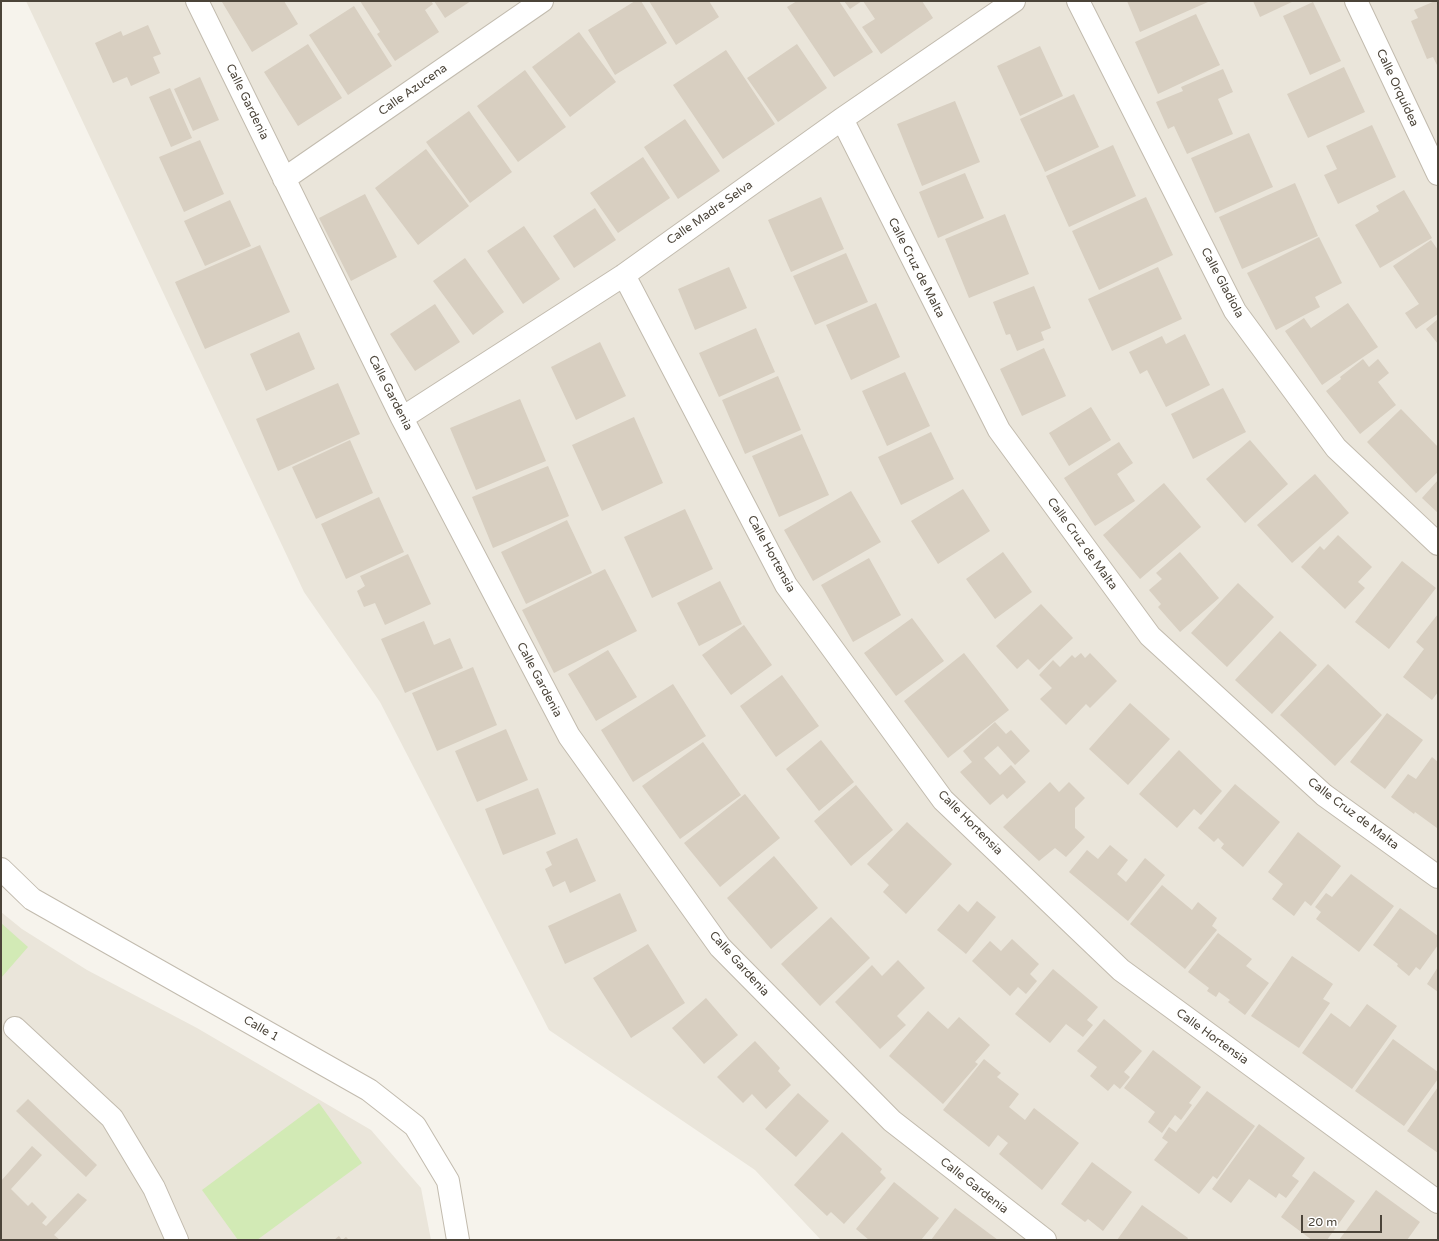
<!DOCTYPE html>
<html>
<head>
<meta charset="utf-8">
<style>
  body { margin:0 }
  #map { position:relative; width:1439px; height:1241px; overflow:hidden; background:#f6f3ec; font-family:"Varela Round",sans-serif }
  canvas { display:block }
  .frame { position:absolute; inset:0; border:2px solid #4b4439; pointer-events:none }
  .scale { position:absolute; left:1301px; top:1215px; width:81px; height:18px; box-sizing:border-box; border:2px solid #4b4439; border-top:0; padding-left:5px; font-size:12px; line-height:14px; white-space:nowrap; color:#4b4439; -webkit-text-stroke:3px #fff; paint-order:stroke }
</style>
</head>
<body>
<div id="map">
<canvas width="1439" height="1241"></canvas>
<div class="frame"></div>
<div class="scale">20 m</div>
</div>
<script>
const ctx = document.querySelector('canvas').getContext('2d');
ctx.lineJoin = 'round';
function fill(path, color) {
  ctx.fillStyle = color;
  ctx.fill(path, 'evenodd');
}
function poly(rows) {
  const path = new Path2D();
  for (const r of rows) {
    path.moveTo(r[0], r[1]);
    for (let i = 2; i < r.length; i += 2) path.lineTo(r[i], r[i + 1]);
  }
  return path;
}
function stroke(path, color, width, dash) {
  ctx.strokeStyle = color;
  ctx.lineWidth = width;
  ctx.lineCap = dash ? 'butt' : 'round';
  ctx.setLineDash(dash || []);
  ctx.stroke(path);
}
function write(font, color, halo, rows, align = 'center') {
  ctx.font = font + ' "Varela Round",sans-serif';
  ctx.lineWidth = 3;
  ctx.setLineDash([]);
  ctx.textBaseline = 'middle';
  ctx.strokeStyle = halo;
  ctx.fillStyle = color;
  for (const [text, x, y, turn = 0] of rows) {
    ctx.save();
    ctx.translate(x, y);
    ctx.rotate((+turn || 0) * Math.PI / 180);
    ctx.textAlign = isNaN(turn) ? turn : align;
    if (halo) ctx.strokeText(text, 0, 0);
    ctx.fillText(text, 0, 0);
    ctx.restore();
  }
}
const residential = poly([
  [26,1,1438,1,1438,1240,821,1240,755,1170,549,1030,380,702,304,592],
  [1,912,22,929,87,970,197,1028,371,1130,421,1188,431,1240,1,1240]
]);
const green = poly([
  [1,923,28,947,1,978],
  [319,1103,362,1163,257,1240,238,1240,202,1190]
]);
const building = poly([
  [223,1,284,1,298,24,252,52,222,2],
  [360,1,431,1,433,4,425,10,439,32,395,61,377,34,380,32],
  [434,1,471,1,445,18],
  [635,1,641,1,667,43,615,75,588,30],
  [649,1,709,1,719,17,676,45],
  [797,1,839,1,873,52,834,77,787,7],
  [844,1,862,1,850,9],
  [863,1,922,1,933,18,881,54,862,27,875,19],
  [1127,1,1208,1,1208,2,1140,32],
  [1253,1,1294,1,1260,17],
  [1435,1,1438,1,1438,67,1433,57,1427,59,1411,21,1418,18,1414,10],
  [1313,2,1341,61,1310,75,1283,16],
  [354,6,392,66,348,95,309,35],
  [1196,14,1220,65,1158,94,1135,42],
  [148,25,161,54,153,57,160,73,131,86,127,77,113,83,95,43,121,31,123,36],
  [579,32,616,82,570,117,532,67],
  [308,44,342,98,298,126,264,72],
  [797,44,827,88,778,122,747,78],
  [1040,46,1063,96,1020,116,997,66],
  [726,50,775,124,723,159,673,85],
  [1344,67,1365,112,1308,138,1287,94],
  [1223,69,1233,92,1218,99,1233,134,1187,154,1174,126,1168,129,1156,102,1183,91,1181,87],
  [525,70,566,127,518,162,477,106],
  [200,77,219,120,193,131,174,89],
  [170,88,192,138,171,147,149,97],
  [1074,94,1099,147,1045,172,1020,119],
  [955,101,980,162,922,186,897,124],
  [469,111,512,172,470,203,426,142],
  [685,119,720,171,678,199,644,147],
  [1372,125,1396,177,1338,204,1324,175,1337,169,1326,146],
  [1249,133,1273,187,1215,213,1191,158],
  [200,140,224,194,184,212,159,157],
  [1113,145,1136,196,1069,227,1046,176],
  [426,149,469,206,418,245,375,188],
  [643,157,670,198,618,233,590,193],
  [965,173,984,218,938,238,919,192],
  [1295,183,1318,236,1242,269,1219,217],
  [1404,190,1432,238,1380,268,1355,225,1379,211,1376,206],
  [365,194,397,257,351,281,319,218],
  [821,197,844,249,791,272,768,220],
  [1146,197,1173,255,1099,290,1072,231],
  [230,200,251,246,205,266,184,221],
  [595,208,616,240,574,268,553,236],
  [1005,214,1029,274,969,298,945,239],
  [524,226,560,279,523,304,487,251],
  [1319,237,1342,283,1315,297,1320,307,1276,330,1247,273],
  [1431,240,1438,250,1438,314,1416,329,1405,313,1419,304,1393,266],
  [260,245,290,312,205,349,175,282],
  [846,253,868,302,815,325,793,276],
  [465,258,504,312,473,335,433,281],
  [729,267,747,308,695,330,678,289],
  [1158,267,1182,319,1112,351,1088,299],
  [1034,286,1051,328,1041,332,1044,340,1017,351,1010,334,1006,335,993,302],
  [876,303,900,357,851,380,826,325],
  [1348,303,1378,347,1322,385,1285,331,1304,318,1311,328],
  [435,304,460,342,415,371,390,334],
  [1438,319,1438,344,1426,329],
  [756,328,775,372,719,397,699,353],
  [299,332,315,369,266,391,250,354],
  [1185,334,1210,385,1166,407,1147,370,1140,374,1129,352,1162,336,1166,344],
  [600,342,626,396,576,420,551,367],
  [1044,348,1066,396,1022,416,1000,369],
  [1363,359,1369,367,1378,359,1389,373,1378,382,1396,405,1360,434,1326,391,1341,379,1340,377],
  [905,372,930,426,887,446,862,391],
  [778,376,801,430,745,454,722,400],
  [338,383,360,434,278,471,256,419],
  [1223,388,1246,432,1193,459,1171,414],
  [520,399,546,461,476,490,450,428],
  [1091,407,1111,440,1069,466,1049,433],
  [1401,409,1438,447,1438,472,1416,493,1367,442],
  [634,417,663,483,602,511,572,445],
  [931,432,954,479,901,505,878,457],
  [802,434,829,495,779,517,752,456],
  [350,440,373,493,316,519,292,467],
  [1250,440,1288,484,1245,523,1206,479],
  [1119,442,1133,463,1117,474,1135,501,1095,526,1064,478],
  [548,466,569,516,493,548,472,497],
  [1315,474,1349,513,1292,563,1257,525],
  [1438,480,1438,513,1422,498],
  [1164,483,1201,527,1140,579,1103,535],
  [963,489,990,531,938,564,911,521],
  [851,491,881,542,813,581,784,530],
  [379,497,404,552,346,579,321,524],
  [685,509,713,569,652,598,624,537],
  [567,520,592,573,526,604,501,552],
  [1338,535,1372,567,1358,582,1365,588,1345,609,1301,567,1320,546,1324,550],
  [1003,552,1032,592,995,619,966,579],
  [1180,552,1219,598,1180,632,1158,607,1161,604,1149,590,1162,579,1156,573],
  [408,554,431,604,385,625,375,603,364,607,357,591,365,586,360,576],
  [869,558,901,615,853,642,821,585],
  [1402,561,1436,588,1389,649,1355,622],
  [605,569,637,631,554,673,522,610],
  [720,581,742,624,699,646,677,603],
  [1238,583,1274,617,1227,667,1191,633],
  [1041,604,1073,638,1039,670,1028,659,1017,669,996,646],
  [1438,614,1438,692,1432,700,1403,677,1424,649,1416,642],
  [912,618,944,661,896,696,864,653],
  [424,621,434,645,450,638,463,668,405,693,381,639],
  [744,625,772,665,731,695,702,655],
  [1280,631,1317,665,1272,714,1235,680],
  [608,650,637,697,596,721,568,674],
  [964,653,1009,710,948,758,904,701],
  [1081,653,1085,658,1090,653,1117,681,1090,708,1086,704,1066,725,1040,699,1052,688,1039,675,1053,660,1060,667,1072,655,1075,658],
  [1328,664,1382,715,1335,766,1280,715],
  [473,667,497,725,437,751,412,693],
  [782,675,819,726,776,757,740,706],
  [673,684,706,736,633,782,601,730],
  [1130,703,1170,739,1128,785,1089,749],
  [1387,713,1423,740,1385,789,1350,762],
  [995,722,1006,734,1011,730,1030,751,1015,765,998,746,984,758,1000,775,1011,765,1026,782,1007,799,1003,794,990,805,960,772,972,762,963,751],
  [506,729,528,780,477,802,455,751],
  [821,740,854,782,819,811,786,769],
  [703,742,741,795,680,839,642,786],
  [1179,750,1222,791,1201,815,1194,809,1177,828,1139,794],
  [1432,757,1438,762,1438,826,1437,828,1415,812,1414,814,1391,797,1408,774,1416,779],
  [1050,782,1059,792,1069,782,1085,798,1075,808,1075,828,1085,837,1066,857,1055,848,1039,861,1003,827],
  [1235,784,1280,822,1243,867,1221,848,1224,844,1218,838,1214,842,1198,828],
  [856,785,893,830,851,866,814,821],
  [538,788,556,834,503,855,485,809],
  [745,794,780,838,720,887,684,843],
  [907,822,952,864,906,914,883,892,889,885,867,864],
  [1298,832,1341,866,1311,906,1305,901,1294,916,1272,899,1283,884,1268,872],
  [577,838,596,881,570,893,565,881,553,887,545,869,552,865,546,852],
  [1110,845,1128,860,1117,874,1126,882,1145,858,1165,875,1128,921,1069,872,1087,850,1098,859],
  [774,856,818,908,771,949,727,898],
  [1351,874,1394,906,1359,952,1316,919,1321,912,1315,907,1326,893,1332,897],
  [1162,885,1192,910,1198,902,1217,918,1212,926,1217,930,1185,969,1130,924],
  [620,893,637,931,565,964,548,926],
  [977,901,996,917,966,954,937,930,959,904,968,912],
  [1400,908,1438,936,1438,945,1420,970,1416,967,1409,976,1397,966,1398,964,1373,945],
  [831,917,870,958,820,1006,781,964],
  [1218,933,1252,959,1246,966,1269,983,1245,1015,1228,1002,1230,1000,1219,992,1216,997,1207,991,1209,988,1188,972],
  [1012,939,1039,964,1030,974,1037,981,1026,994,1018,987,1010,996,972,961,990,941,1001,951],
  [648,944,685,1003,631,1038,593,978],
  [1292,956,1333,984,1323,999,1330,1003,1299,1048,1251,1016],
  [898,960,925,988,897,1016,906,1025,880,1049,835,1002,872,965,882,976],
  [1438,967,1438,992,1427,984],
  [1053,969,1098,1007,1087,1020,1093,1025,1083,1037,1066,1024,1050,1043,1015,1014],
  [706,998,738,1035,704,1064,672,1028],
  [1367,1004,1397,1026,1352,1089,1302,1053,1331,1013,1350,1027],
  [928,1011,948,1029,959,1017,990,1045,975,1062,978,1064,943,1104,889,1056],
  [1104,1019,1142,1051,1124,1072,1130,1077,1120,1089,1114,1084,1108,1091,1090,1076,1097,1067,1077,1051],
  [1393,1039,1438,1072,1438,1079,1404,1126,1355,1091],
  [755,1041,780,1068,778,1071,791,1085,766,1109,752,1094,743,1103,717,1077],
  [1153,1050,1201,1087,1189,1103,1192,1105,1181,1120,1175,1115,1162,1133,1148,1122,1155,1112,1124,1088],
  [984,1059,1001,1073,997,1077,1019,1094,1009,1107,1025,1120,1034,1108,1079,1143,1042,1190,999,1154,1008,1143,998,1135,989,1147,943,1110],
  [1438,1087,1438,1153,1407,1131],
  [1207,1091,1255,1126,1217,1179,1213,1176,1199,1194,1154,1160,1168,1142,1162,1138,1169,1127,1176,1132],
  [798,1093,829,1121,796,1157,765,1129],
  [28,1099,97,1165,86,1177,16,1111],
  [1259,1124,1305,1158,1292,1176,1299,1181,1286,1198,1279,1193,1276,1198,1249,1179,1231,1203,1212,1189],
  [842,1132,882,1169,880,1172,886,1178,844,1224,831,1212,827,1216,794,1185],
  [32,1146,42,1155,11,1189,28,1206,32,1202,47,1217,42,1223,46,1226,78,1193,87,1200,54,1235,60,1240,1,1240,1,1181],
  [1092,1162,1132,1192,1103,1231,1088,1219,1085,1222,1061,1204],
  [1314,1171,1355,1201,1327,1240,1312,1240,1281,1217],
  [894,1182,939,1218,921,1240,869,1240,856,1229],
  [1376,1190,1420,1222,1407,1240,1339,1240],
  [1142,1205,1188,1238,1187,1240,1117,1240],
  [955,1208,998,1240,931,1240],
  [339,1236,342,1240,346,1237,349,1240,334,1240]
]);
const minor = poly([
  [197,1,402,418,569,736,720,947,892,1121,1045,1240],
  [1078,1,1235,311,1336,448,1438,544],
  [1356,1,1438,174],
  [842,119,999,430,1150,636,1324,795,1438,877],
  [284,179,542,1],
  [624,275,786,585,943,800,1121,970,1438,1202],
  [402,418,624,275,842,119,1014,1],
  [1,869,32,899,369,1090,415,1126,448,1181,458,1240],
  [15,1028,112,1118,154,1188,177,1240]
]);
const streetNames = [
  ["Calle Orquídea",1397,88,65],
  ["Calle Azucena",413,90,-35],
  ["Calle Gardenia",247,102,64],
  ["Calle Madre Selva",710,213,-35],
  ["Calle Cruz de Malta",916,268,63],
  ["Calle Gladiola",1222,283,62],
  ["Calle Gardenia",390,393,63],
  ["Calle Cruz de Malta",1082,544,54],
  ["Calle Hortensia",771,554,61],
  ["Calle Gardenia",539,680,62],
  ["Calle Cruz de Malta",1353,814,37],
  ["Calle Hortensia",970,823,45],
  ["Calle Gardenia",739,964,48],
  ["Calle 1",261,1029,30],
  ["Calle Hortensia",1212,1037,36],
  ["Calle Gardenia",974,1186,38]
];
fill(residential, '#eae5da');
fill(green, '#d2eab5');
fill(building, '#d8cfc1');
stroke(minor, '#c2bbae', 24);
stroke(minor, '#fff', 22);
write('12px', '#4b4439', '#fff', streetNames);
</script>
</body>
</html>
